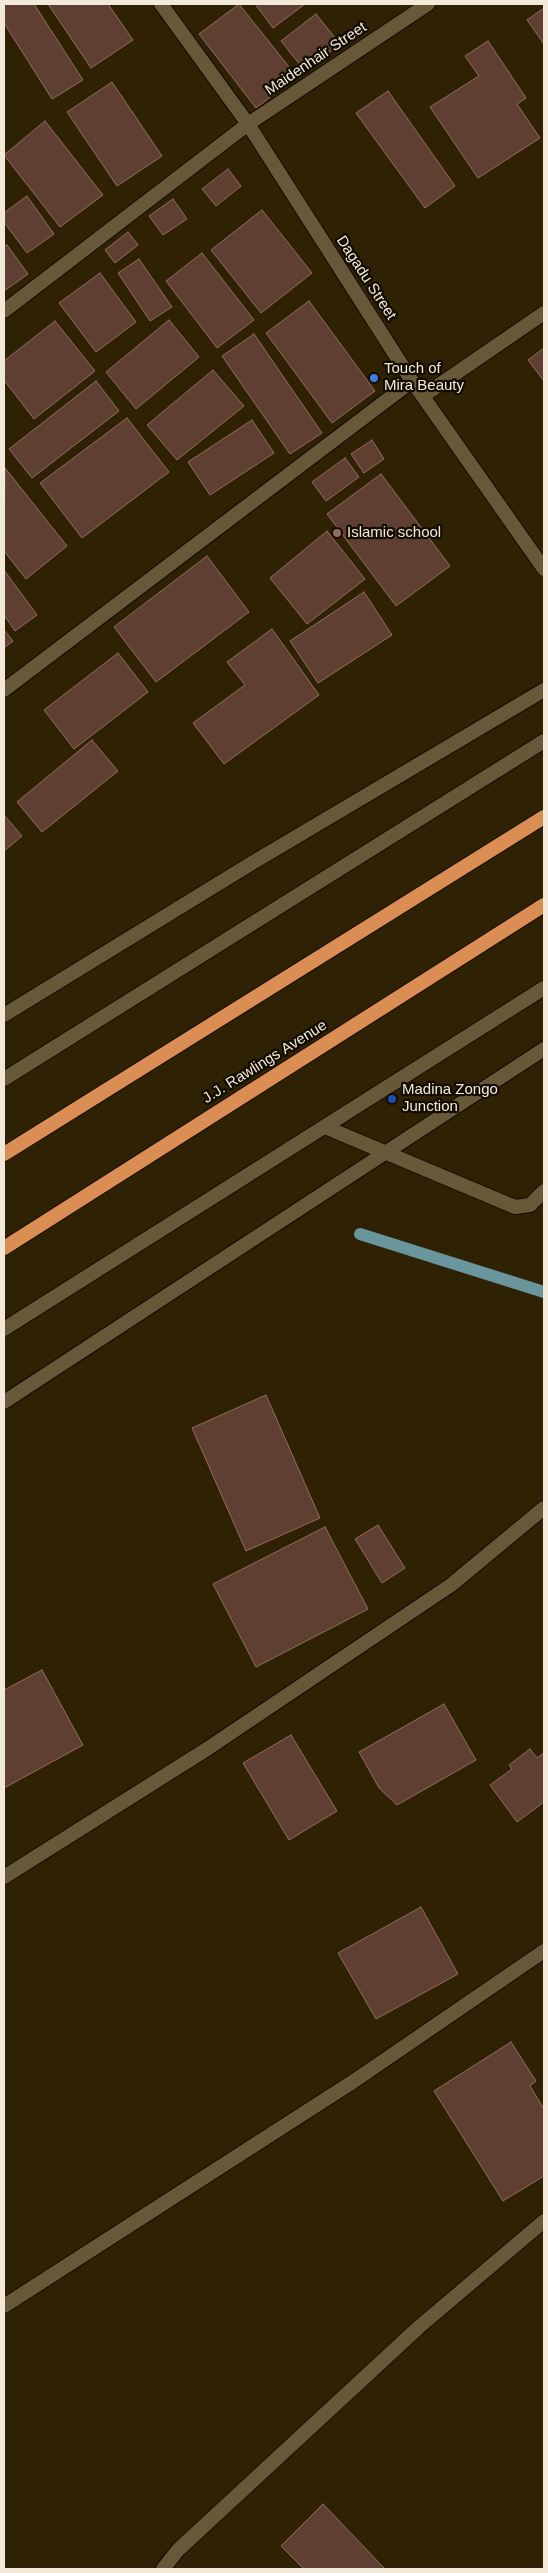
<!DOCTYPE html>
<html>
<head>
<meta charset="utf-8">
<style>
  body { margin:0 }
  #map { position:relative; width:548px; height:2573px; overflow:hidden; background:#2f2103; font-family:Helvetica,sans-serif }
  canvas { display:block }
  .frame { position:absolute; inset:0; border:5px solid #f2e9d8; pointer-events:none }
</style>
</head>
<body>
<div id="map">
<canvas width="548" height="2573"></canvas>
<div class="frame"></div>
</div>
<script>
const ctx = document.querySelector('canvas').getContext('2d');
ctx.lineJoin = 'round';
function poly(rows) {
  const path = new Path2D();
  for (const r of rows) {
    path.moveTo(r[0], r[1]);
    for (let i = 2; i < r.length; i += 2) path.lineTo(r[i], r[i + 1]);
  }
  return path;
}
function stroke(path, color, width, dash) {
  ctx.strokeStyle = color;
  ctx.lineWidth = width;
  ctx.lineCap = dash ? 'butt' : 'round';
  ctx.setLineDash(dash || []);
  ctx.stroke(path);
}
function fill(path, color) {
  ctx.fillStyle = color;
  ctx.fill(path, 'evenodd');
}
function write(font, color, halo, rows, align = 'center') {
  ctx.font = font + ' Helvetica,sans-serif';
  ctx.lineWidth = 4.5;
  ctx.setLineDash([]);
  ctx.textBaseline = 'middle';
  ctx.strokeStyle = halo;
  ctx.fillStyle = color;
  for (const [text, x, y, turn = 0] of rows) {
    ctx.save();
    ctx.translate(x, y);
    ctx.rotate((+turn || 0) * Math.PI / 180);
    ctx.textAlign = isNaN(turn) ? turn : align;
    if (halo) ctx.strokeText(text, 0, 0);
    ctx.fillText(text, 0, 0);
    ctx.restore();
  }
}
const stream = poly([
  [360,1234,544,1292]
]);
const building = poly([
  [4,4,34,4,83,80,52,99,4,23,4,4],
  [48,4,108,4,133,40,91,68,48,4],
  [239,4,297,77,256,108,199,34,239,4],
  [255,4,305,4,273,28,255,4],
  [544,8,544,44,527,20,544,8],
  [316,14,340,44,305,71,281,41,316,14],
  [488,41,526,98,517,104,540,138,478,178,430,107,479,76,465,56,488,41],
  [112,82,162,156,117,186,67,112,112,82],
  [388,91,455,186,425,208,356,113,388,91],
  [45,121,103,195,60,227,4,155,45,121],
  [228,169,241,186,216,206,202,189,228,169],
  [27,196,54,234,27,253,4,222,4,213,27,196],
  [173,199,187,219,163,235,149,216,173,199],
  [262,210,312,273,261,313,211,250,262,210],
  [128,232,138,245,115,263,105,250,128,232],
  [7,245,28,274,4,291,4,247,7,245],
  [202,253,254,320,217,348,166,281,202,253],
  [139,259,172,307,150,321,118,273,139,259],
  [100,273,136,322,96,352,59,303,100,273],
  [309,301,375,391,332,423,266,333,309,301],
  [169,320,199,357,136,409,106,372,169,320],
  [55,321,95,371,34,419,4,380,4,361,55,321],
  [254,334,322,433,290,454,222,356,254,334],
  [544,348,544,381,528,360,544,348],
  [213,370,244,406,177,460,147,425,213,370],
  [96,381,119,411,32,478,9,449,96,381],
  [127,418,169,472,82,538,40,483,127,418],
  [252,420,274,453,210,495,188,462,252,420],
  [372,440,384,459,364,473,351,454,372,440],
  [345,458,359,477,326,501,312,482,345,458],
  [5,468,67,546,26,579,4,551,5,468],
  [381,474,450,566,396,606,327,514,381,474],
  [327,531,365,579,307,624,270,578,327,531],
  [207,556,249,612,156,682,114,627,207,556],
  [4,570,37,615,15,631,4,615,4,570],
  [364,592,392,635,318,683,290,641,364,592],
  [272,629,319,695,224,764,193,723,245,685,227,662,272,629],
  [4,630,13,641,4,648,4,630],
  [118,653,148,692,74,749,44,710,118,653],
  [92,740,118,771,42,832,17,802,92,740],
  [4,815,22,836,4,851,4,815],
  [266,1395,320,1518,246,1551,192,1428,266,1395],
  [378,1525,405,1568,382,1583,355,1539,378,1525],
  [325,1527,368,1609,256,1667,213,1584,325,1527],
  [42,1670,83,1745,4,1788,4,1690,42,1670],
  [444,1704,476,1760,397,1805,379,1788,359,1752,444,1704],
  [291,1735,337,1811,289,1840,243,1763,291,1735],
  [530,1749,537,1758,544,1753,544,1802,517,1822,490,1785,512,1769,509,1765,530,1749],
  [421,1907,458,1974,376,2019,338,1953,421,1907],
  [511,2042,536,2081,530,2086,544,2109,544,2176,503,2201,434,2091,511,2042],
  [323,2504,385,2569,304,2569,281,2546,323,2504]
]);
const service = poly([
  [325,1127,515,1207,530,1205,544,1191],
  [4,1402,544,1049]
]);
const minor = poly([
  [161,4,248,124,412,381,544,569],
  [4,311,248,124,428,4],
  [423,396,544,313],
  [4,690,412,381],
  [4,1015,252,863,544,690],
  [4,1079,544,741],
  [4,1329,544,988],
  [4,1877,207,1749,451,1585,544,1508],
  [4,2306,354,2081,544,1951],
  [163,2569,178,2550,419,2327,544,2221]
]);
const trunk = poly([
  [4,1154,544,817],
  [4,1248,544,905]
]);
const markers = [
  [374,378,5,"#3f7fe0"],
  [337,533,5,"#8d6e63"],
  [392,1099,5,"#1a4fb4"]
];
const streetNames = [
  ["Maidenhair Street",316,59,-34],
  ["Dagadu Street",366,278,57],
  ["J.J. Rawlings Avenue",265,1062,-32]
];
const poiNames = [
  ["Touch of",384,369],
  ["Mira Beauty",384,386],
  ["Islamic school",347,533],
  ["Madina Zongo",402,1090],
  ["Junction",402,1107]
];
stroke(stream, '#69959c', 12);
fill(building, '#5e3f32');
stroke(building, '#906e5f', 1);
stroke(service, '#150b00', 16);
stroke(minor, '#150b00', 16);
stroke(trunk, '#150b00', 16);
stroke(service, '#68583a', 14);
stroke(minor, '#68583a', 14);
stroke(trunk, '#da8e54', 14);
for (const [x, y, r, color] of markers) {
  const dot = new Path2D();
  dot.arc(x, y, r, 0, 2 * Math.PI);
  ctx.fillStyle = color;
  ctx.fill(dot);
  stroke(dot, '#120c02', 2);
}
write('15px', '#f2e9d8', '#120c02', streetNames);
write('15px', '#f2e9d8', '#120c02', poiNames, 'left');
</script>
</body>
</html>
